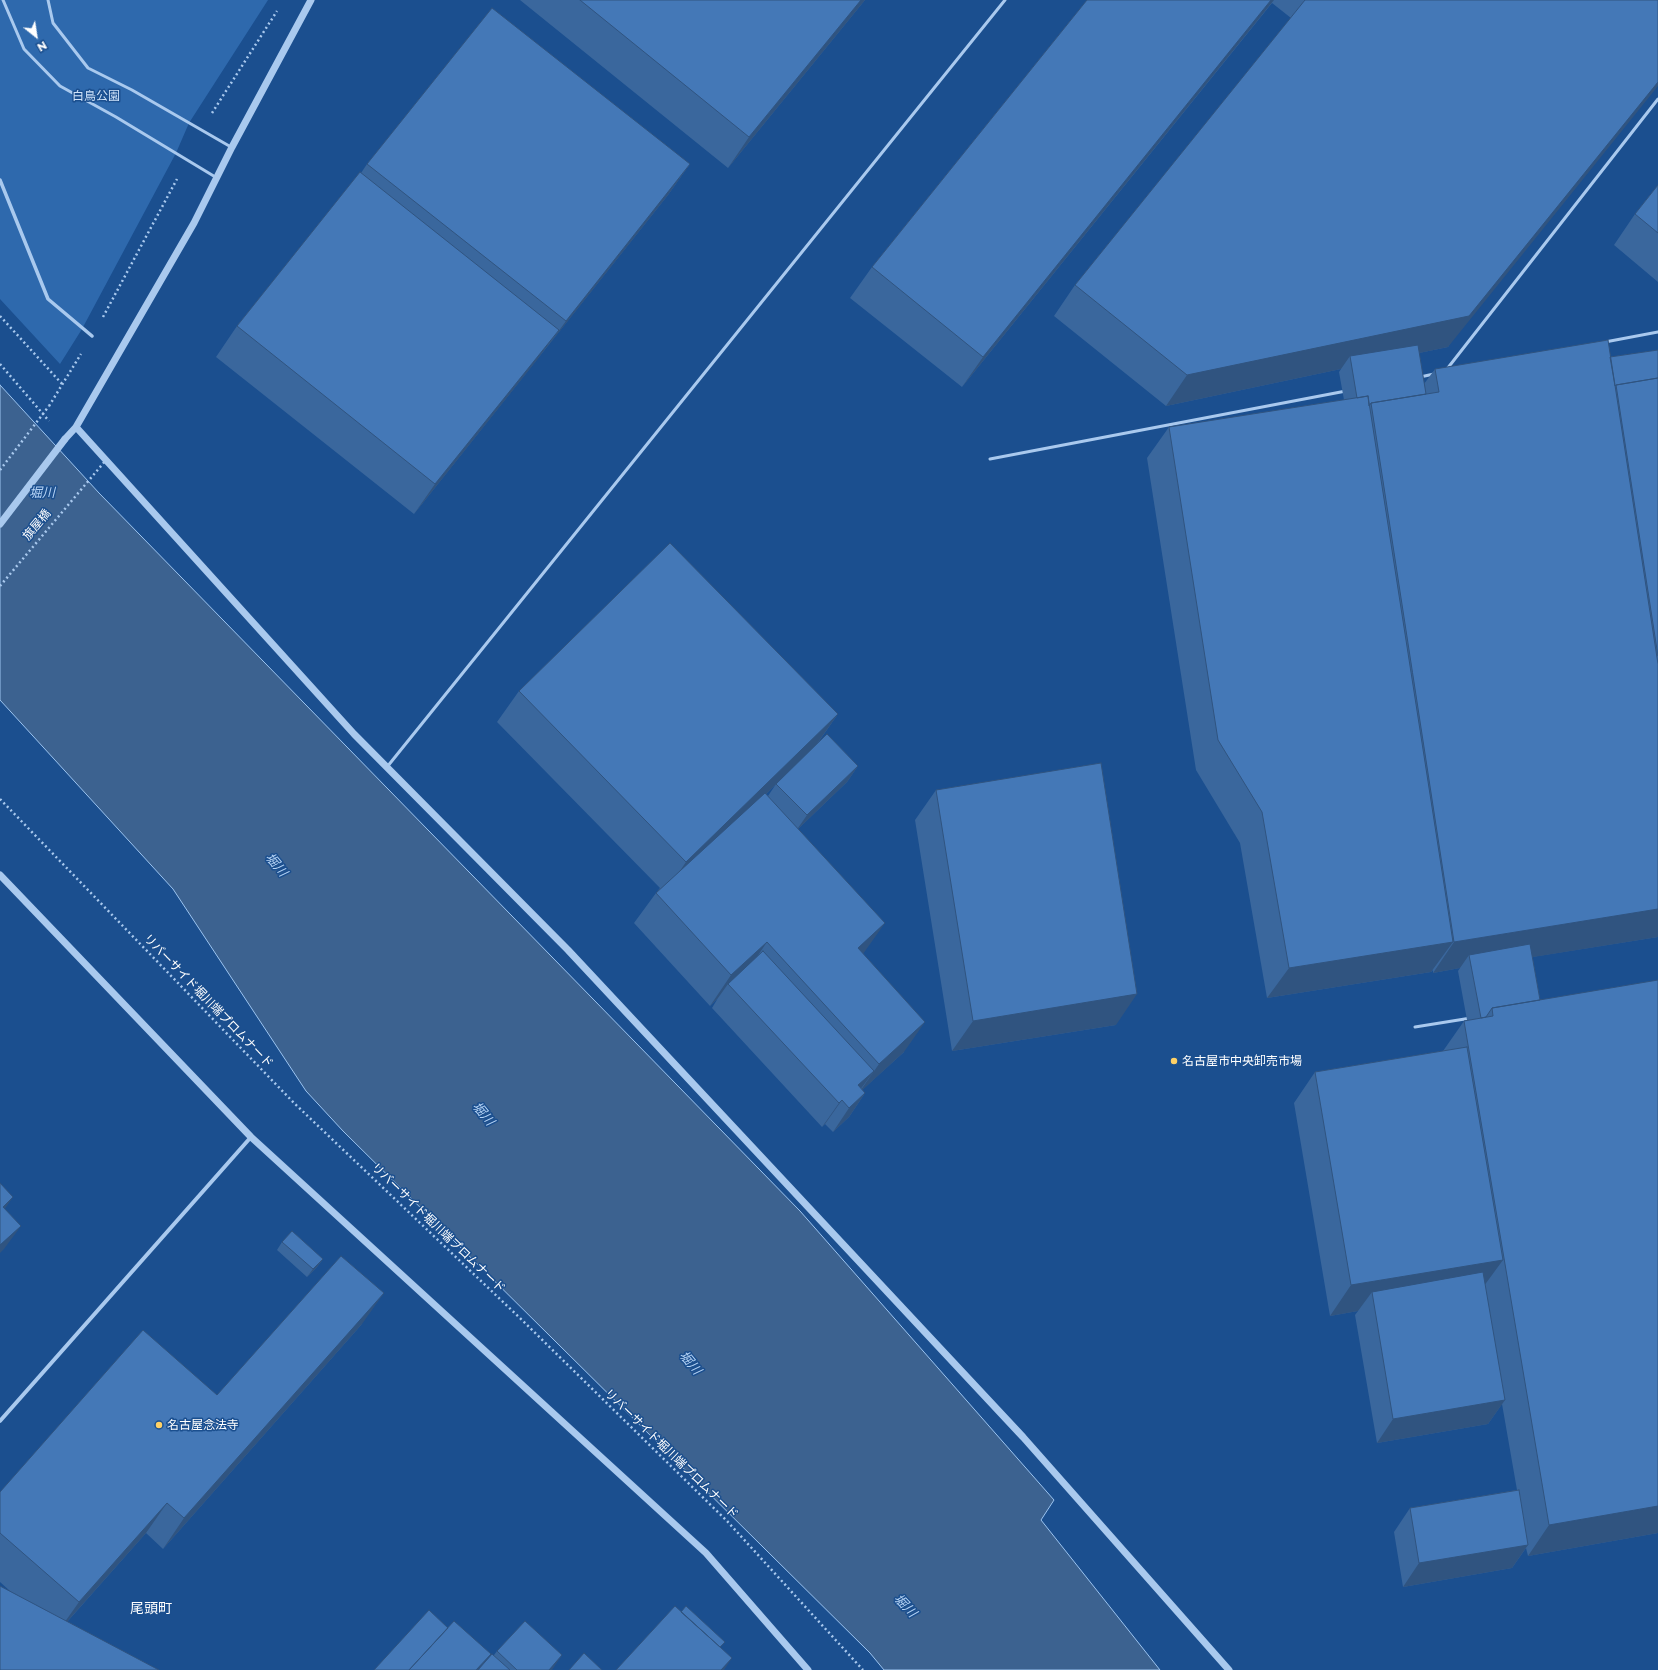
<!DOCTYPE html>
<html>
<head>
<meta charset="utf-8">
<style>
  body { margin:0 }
  #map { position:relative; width:1658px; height:1670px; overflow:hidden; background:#1b4f8f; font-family:Montserrat,sans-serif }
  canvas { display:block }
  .north { position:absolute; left:16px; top:16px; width:40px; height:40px; -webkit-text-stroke:3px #1b4f8f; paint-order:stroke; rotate:150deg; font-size:11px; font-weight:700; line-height:16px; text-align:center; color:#fff }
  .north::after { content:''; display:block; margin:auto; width:14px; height:18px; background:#fff; clip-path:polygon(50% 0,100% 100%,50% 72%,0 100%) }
</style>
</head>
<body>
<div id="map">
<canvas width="1658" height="1670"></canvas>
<div class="north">N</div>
</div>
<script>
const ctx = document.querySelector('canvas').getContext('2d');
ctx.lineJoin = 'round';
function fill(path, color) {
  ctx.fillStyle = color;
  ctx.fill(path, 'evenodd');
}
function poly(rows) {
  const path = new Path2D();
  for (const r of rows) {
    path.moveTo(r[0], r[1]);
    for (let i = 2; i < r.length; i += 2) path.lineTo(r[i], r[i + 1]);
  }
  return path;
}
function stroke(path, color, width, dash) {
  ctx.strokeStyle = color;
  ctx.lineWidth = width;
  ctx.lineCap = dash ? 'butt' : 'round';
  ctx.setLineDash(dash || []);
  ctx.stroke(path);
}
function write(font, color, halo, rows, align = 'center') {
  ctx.font = font + ' Montserrat,"Noto Sans JP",sans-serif';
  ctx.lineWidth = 3;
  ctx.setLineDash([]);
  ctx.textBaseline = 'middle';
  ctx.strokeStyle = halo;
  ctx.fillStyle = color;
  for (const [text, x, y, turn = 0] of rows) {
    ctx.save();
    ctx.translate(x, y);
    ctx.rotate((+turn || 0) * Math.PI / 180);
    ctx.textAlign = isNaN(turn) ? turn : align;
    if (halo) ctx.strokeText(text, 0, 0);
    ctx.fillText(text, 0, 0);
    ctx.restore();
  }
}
const green = poly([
  [0,0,268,0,189,123,176,153,82,329,60,364,0,299]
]);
const water = poly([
  [0,385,99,493,800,1211,1054,1500,1041,1520,1160,1670,884,1670,870,1653,343,1131,306,1091,173,889,0,700,0,385]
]);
const path = poly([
  [212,113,277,11],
  [0,316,63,385],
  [103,317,177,179],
  [0,364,49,421],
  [49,406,81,354],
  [0,799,294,1103,522,1320,727,1521,863,1670]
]);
const service = poly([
  [3,0,24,49,60,86,116,117,217,178],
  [48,0,53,23,88,68,132,90,231,147],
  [1605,342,1658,332],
  [1447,369,1658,99],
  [1420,377,1434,374],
  [990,459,1346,391],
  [387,767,1005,0],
  [1415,1027,1471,1018]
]);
const pedestrian = poly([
  [0,180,48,299,92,336]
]);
const minor = poly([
  [0,1421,251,1137]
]);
const tertiary = poly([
  [76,427,354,734,568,950,1023,1437,1229,1670],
  [65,439,76,427,194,223,232,147,311,0],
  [0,875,251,1137,706,1553,808,1670]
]);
const pathBridge = poly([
  [0,470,49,406],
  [0,586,106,460]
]);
const tertiaryBridge = poly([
  [0,524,65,439]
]);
const wall = poly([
  [520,0,865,0,728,168],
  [1087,0,1658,0,1448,347,1419,353,1424,384,1435,369,1610,357,1658,350,1658,937,1532,957,1540,1000,1658,1533,1528,1556,1526,1548,1512,1568,1403,1587,1394,1532,1410,1508,1517,1490,1502,1404,1488,1424,1377,1443,1355,1315,1358,1311,1330,1316,1294,1103,1315,1072,1443,1051,1464,1021,1467,1020,1458,971,1460,968,1433,973,1433,970,1431,972,1267,998,1240,843,1196,770,1147,458,1169,427,1344,400,1339,372,1341,369,1166,406,1054,316,1075,285,1291,18,1272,3,962,387,850,298,872,267],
  [367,164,690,164,668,195,414,514,216,357,237,326,361,173],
  [1658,185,1658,282,1614,245,1635,214],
  [519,691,838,714,817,744,858,766,847,782,798,829,863,954,904,1052,862,1090,865,1093,849,1117,833,1132,825,1124,822,1127,712,1008,718,998,710,1006,634,923,656,893,660,888,497,722],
  [776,784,768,796,766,794],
  [936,790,1116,1025,952,1051,915,820],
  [282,1242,323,1259,317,1267,307,1277,277,1250],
  [362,1324,163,1549,146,1533,67,1622,11,1592,0,1582,0,1492,217,1395],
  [448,1628,491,1654,484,1663,494,1655,497,1651,552,1670,374,1670]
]);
const shadedWall = poly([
  [861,0,865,0,728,168,749,137],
  [1271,0,1274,0,962,387,983,357],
  [1658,82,1658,86,1448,347,1352,367,1350,356,1341,369,1166,406,1187,375],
  [690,164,668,195,544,351,566,321],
  [559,330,537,360,414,514,435,484],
  [838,714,816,745,665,893,686,862],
  [858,766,847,782,796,831,807,815],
  [1658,909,1658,937,1471,967,1469,955,1460,968,1433,973,1454,942],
  [885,923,863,954,858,948],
  [767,942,746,973,728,984,718,998,710,1006,731,975],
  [1453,942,1431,972,1267,998,1289,968],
  [1137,994,1116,1025,952,1051,973,1021],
  [925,1022,904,1052,858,1094,879,1064],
  [874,1071,857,1094,858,1085],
  [865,1093,849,1117,833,1132,849,1108],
  [842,1100,825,1124,822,1127,839,1103],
  [13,1197,0,1216,3,1207],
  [21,1226,4,1249,0,1253,0,1245],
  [323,1259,317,1267,307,1277,313,1269],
  [1503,1260,1481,1290,1372,1292,1358,1311,1330,1316,1351,1285],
  [384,1293,362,1324,163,1549,184,1518],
  [1505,1400,1488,1424,1377,1443,1393,1419],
  [167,1503,146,1533,57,1633,79,1602],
  [1658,1506,1658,1533,1528,1556,1549,1525],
  [1528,1545,1512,1568,1403,1587,1419,1563],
  [491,1654,479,1670,476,1670],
  [562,1655,552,1670,549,1670],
  [732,1658,724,1670,721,1670]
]);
const building = poly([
  [580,0,861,0,749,137,580,0],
  [1087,0,1271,0,983,357,872,267,1087,0],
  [1305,0,1658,0,1658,82,1469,316,1187,375,1075,285,1305,0],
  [492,8,690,164,566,321,367,164,492,8],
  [360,172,559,330,435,484,237,326,360,172],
  [1658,185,1658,233,1635,214,1658,185],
  [1608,340,1658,664,1658,909,1454,942,1371,403,1439,392,1435,369,1608,340],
  [1418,345,1426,394,1371,403,1369,406,1368,396,1357,398,1350,356,1418,345],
  [1658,350,1658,378,1616,385,1615,386,1610,357,1658,350],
  [1658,378,1658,656,1616,385,1658,378],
  [1368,396,1453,942,1289,968,1262,812,1218,740,1169,427,1368,396],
  [670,543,838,714,686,862,519,691,670,543],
  [827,734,858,766,807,815,776,784,827,734],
  [1101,763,1137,994,973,1021,936,790,1101,763],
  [765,793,885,923,858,948,925,1022,879,1064,767,942,731,975,656,893,765,793],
  [1530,944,1540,1000,1492,1008,1486,1017,1481,1018,1469,955,1530,944],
  [763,951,874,1071,858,1085,865,1093,849,1108,842,1100,839,1103,728,984,763,951],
  [1658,980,1658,1506,1549,1525,1464,1021,1493,1016,1492,1008,1658,980],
  [1467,1047,1503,1260,1351,1285,1315,1072,1467,1047],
  [0,1183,13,1197,3,1207,21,1226,0,1245,0,1183],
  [292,1231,323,1259,313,1269,282,1242,292,1231],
  [341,1256,384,1293,184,1518,167,1503,79,1602,0,1533,0,1492,143,1330,217,1395,341,1256],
  [1483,1272,1505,1400,1393,1419,1372,1292,1483,1272],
  [1519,1490,1528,1545,1419,1563,1410,1508,1519,1490],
  [0,1586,159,1670,0,1670,0,1586],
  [675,1606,732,1658,721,1670,616,1670,675,1606],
  [686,1606,725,1642,720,1647,681,1612,686,1606],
  [429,1610,448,1628,409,1670,374,1670,429,1610],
  [454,1621,491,1654,476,1670,409,1670,454,1621],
  [525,1621,562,1655,549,1670,517,1670,497,1651,525,1621],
  [584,1653,602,1670,569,1670,584,1653],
  [492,1654,510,1670,478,1670,492,1654]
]);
const markers = [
  [1174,1061,4,"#ffd166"],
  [159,1425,4,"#ffd166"]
];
const parkNames = [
  ["白鳥公園",96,96]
];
const streetNames = [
  ["旗屋橋",37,525,-50],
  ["リバーサイド堀川端プロムナード",208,1001,46],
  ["リバーサイド堀川端プロムナード",438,1228,44],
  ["リバーサイド堀川端プロムナード",671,1454,44]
];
const poiNames = [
  ["名古屋市中央卸売市場",1182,1061],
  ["名古屋念法寺",167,1425]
];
const waterNames = [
  ["堀川",42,493],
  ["堀川",276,865,50],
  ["堀川",483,1114,50],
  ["堀川",690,1363,50],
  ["堀川",905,1606,47]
];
const quarterNames = [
  ["尾頭町",151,1609]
];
fill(green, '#2e69ad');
fill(water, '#3c6290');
stroke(water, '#9cc4f0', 1);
stroke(path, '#a9c9ee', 2.5, [2, 3]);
stroke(service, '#a9c9ee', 3);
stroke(pedestrian, '#a9c9ee', 3.5);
stroke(minor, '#a9c9ee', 4);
stroke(tertiary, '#a9c9ee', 7);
stroke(pathBridge, '#a9c9ee', 2.5, [2, 3]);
stroke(tertiaryBridge, '#a9c9ee', 7);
fill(wall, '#3a679d');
fill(shadedWall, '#305480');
fill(building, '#4478b7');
stroke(building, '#305480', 1);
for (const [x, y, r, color] of markers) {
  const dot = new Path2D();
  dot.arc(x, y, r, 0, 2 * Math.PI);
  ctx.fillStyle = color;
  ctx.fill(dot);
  stroke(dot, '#1b4f8f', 1.5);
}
write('12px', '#cfe3fa', '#1b4f8f', parkNames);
write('12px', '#fff', '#1b4f8f', streetNames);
write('12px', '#fff', '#1b4f8f', poiNames, 'left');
write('italic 13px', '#b5d3f5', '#1b4f8f', waterNames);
write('14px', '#fff', '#1b4f8f', quarterNames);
</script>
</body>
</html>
